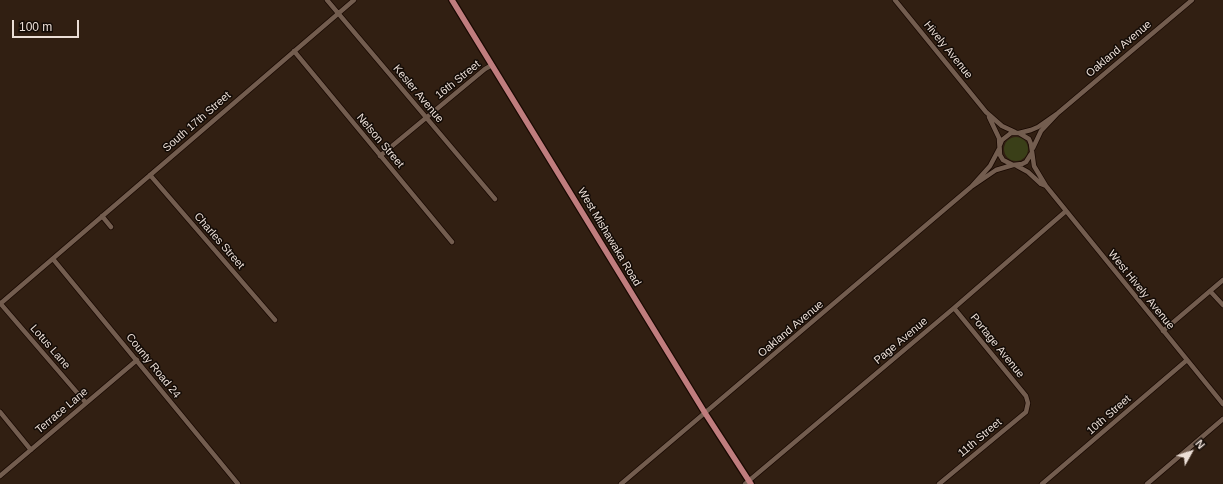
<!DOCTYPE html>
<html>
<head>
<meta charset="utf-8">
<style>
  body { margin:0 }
  #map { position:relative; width:1223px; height:484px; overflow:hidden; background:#311f12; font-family:Helvetica,sans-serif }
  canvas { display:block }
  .north { position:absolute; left:1171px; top:432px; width:40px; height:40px; -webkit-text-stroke:3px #130b06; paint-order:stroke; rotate:50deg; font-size:11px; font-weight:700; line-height:16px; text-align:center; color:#ebded6 }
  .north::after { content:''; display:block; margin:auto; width:14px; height:18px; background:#ebded6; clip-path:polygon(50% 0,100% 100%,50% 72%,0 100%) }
  .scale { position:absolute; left:12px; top:20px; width:67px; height:18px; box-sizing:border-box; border:2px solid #ebded6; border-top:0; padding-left:5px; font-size:12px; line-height:14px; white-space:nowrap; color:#ebded6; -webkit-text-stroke:3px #130b06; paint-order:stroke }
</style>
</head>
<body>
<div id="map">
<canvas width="1223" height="484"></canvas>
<div class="north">N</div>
<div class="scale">100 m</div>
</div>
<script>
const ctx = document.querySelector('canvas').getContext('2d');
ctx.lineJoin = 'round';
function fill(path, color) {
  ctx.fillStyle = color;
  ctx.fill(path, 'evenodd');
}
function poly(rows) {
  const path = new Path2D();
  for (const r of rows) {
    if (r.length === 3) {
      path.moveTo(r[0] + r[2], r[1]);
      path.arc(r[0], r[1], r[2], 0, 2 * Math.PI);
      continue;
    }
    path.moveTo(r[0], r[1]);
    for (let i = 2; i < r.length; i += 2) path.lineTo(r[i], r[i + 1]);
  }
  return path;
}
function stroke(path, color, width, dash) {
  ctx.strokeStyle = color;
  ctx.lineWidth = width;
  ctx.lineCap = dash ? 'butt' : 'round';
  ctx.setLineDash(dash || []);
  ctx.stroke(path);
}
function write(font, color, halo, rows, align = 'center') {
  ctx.font = font + ' Helvetica,sans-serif';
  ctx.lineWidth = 3;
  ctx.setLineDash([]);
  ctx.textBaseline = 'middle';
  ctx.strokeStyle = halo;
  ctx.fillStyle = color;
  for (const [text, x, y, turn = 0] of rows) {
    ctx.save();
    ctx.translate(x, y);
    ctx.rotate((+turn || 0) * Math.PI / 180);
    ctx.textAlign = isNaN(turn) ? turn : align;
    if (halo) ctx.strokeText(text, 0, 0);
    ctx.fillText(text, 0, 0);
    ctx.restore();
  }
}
const green = poly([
  [1016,149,12]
]);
const minor = poly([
  [327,0,495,199],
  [895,0,986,112,1002,126,1015,132],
  [294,51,452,242],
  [989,117,999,138,1000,155,1003,160,1013,165,1022,164,1026,162,1031,154],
  [1019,133,1031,130,1038,127,1058,113,1192,0],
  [1000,145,1002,140,1011,133,1019,133,1029,139,1031,144,1034,166,1046,186,1223,404],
  [1033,148,1041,131,1057,114],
  [380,156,485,69,492,65],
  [1017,166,1028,172,1041,184,1046,186],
  [150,175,275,320],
  [972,186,990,166,999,149],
  [102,216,111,227],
  [53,259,238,484],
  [1210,291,1223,305],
  [0,303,86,403],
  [0,304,354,0],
  [1163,331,1223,280],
  [0,412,31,450],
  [0,476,137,360],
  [621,484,971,187,996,170,1013,165],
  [745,484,954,308,1066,211],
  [939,484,1026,412,1028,403,1026,396,954,308],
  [1042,484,1187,360],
  [1147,484,1223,419]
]);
const major = poly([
  [452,0,705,413,751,484]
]);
const streetNames = [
  ["Oakland Avenue",1119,49,-40],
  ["Hively Avenue",948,50,51],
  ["16th Street",458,80,-39],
  ["Kesler Avenue",418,94,50],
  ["South 17th Street",197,122,-41],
  ["Nelson Street",380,141,50],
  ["West Mishawaka Road",609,237,59],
  ["Charles Street",219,241,49],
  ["West Hively Avenue",1141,290,51],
  ["Oakland Avenue",791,329,-40],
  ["Page Avenue",901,341,-40],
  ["Portage Avenue",997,346,51],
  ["Lotus Lane",50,347,49],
  ["County Road 24",153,366,51],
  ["Terrace Lane",62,411,-40],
  ["10th Street",1109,415,-41],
  ["11th Street",980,438,-40]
];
fill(green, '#3a3f18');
stroke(minor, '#180801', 6);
stroke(major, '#180801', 8);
stroke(minor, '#735d4f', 4.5);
stroke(major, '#c07d7e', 5.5);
write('11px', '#ebded6', '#130b06', streetNames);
</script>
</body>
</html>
